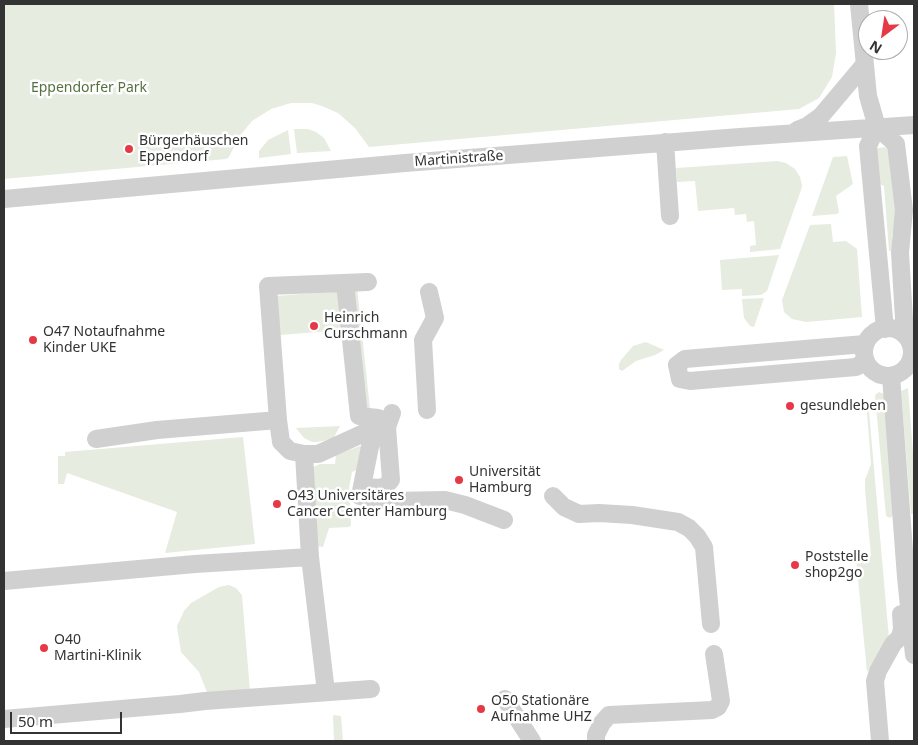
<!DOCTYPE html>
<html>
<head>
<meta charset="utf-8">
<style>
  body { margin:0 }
  #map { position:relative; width:918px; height:745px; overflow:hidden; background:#fff; font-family:"Noto Sans",sans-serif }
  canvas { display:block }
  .frame { position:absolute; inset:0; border:5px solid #333; pointer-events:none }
  .north { position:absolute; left:858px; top:10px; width:50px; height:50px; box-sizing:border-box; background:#fff; border:1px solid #adadad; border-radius:50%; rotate:211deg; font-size:14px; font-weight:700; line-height:20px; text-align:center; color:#333 }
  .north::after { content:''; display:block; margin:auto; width:18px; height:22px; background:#e63946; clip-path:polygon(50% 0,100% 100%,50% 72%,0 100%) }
  .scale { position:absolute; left:10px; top:712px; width:112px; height:22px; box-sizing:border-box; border:2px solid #333; border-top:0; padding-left:6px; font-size:15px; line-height:18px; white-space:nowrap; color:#333; -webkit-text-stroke:4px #fff; paint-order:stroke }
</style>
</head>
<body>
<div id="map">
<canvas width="918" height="745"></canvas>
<div class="frame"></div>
<div class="north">N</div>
<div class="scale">50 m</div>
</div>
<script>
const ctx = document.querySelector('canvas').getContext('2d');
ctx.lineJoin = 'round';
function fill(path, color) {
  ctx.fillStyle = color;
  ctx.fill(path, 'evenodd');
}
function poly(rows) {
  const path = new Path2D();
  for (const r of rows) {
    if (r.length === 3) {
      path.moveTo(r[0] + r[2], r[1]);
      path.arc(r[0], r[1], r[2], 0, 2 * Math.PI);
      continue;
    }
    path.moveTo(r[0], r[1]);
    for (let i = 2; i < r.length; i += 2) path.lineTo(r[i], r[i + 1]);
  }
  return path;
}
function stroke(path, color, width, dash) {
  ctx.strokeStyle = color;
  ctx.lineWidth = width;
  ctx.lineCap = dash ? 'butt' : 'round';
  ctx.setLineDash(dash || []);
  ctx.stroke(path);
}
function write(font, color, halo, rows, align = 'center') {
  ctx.font = font + ' "Noto Sans",sans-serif';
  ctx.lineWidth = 5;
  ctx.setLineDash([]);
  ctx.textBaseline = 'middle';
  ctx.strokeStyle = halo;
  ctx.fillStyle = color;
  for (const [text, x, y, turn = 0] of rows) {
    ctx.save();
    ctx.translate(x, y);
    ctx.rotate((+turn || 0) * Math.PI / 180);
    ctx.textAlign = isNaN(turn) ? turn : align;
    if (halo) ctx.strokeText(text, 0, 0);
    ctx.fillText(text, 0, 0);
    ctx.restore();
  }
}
const green = poly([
  [4,4,834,4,836,53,832,77,819,98,799,109,369,147,355,128,338,113,322,106,312,103,291,103,271,109,252,121,238,138,229,157,226,159,4,179],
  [294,129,308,129,316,132,324,138,331,151,297,153],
  [288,130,291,154,259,158,259,151,268,140],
  [891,147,897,213,892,237,893,251,889,251,884,186,878,183,876,148],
  [847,156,853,184,836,196,839,212,837,214,812,216,833,157],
  [777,161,786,163,795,169,800,177,802,185,801,190,780,249,750,252,750,246,756,245,754,221,747,222,746,214,735,215,734,208,698,211,695,181,677,182,676,168],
  [831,224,833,242,846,241,857,249,862,317,806,322,792,319,784,312,782,300,810,225],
  [779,255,767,291,761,295,742,296,742,289,722,290,720,260],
  [349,288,357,288,370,409,362,409],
  [339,291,342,330,280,335,277,296],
  [764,298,754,327,750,326,744,318,742,299],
  [646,342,664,350,655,355,636,361,622,371,619,369,619,364,621,360,633,346],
  [908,388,914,466,914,514,911,514,901,391],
  [879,392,884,394,894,515,890,518,886,516,875,395],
  [866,400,868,400,889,639,881,648,867,672,856,558,871,556,865,489,865,480,871,464],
  [340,426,333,439,317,442,312,442,304,438,296,428],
  [243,437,255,544,165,553,177,512,67,473,64,484,58,484,58,456,65,456,65,452],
  [360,446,362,447,357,470,352,472,347,499,350,503,351,525,349,527,329,528,323,547,315,546,311,468,320,464,335,464,336,455],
  [229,585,236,588,242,595,250,691,208,695,199,672,181,652,177,626,184,611,191,603,219,587],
  [334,715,341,716,343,741,334,741,333,716]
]);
const minor = poly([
  [859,4,868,96,877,127],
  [877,127,896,144,904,210,900,253,905,335],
  [877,127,868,146,885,329],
  [797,130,807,126,821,116,864,65],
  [665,142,670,216],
  [4,199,405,163,740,137,914,125],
  [368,282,268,286,278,420,281,442,290,451,304,454,318,454,364,433,378,418],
  [345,283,359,416,378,418],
  [888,352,24],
  [865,344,685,359,677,365,680,379,690,381,856,367,866,361],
  [891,376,906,577,914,655],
  [427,410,423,340,435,318,429,292],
  [375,422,360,496,391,501,445,500,465,505,504,520],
  [96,439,157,430,278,420],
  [304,454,310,557,326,692],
  [362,486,376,488,385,487,391,480,387,427,392,413],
  [553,496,564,507,579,514,599,513,632,515,678,522,689,528,697,536,704,547,711,624],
  [4,581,195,564,310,557],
  [505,699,532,741],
  [4,719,180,704,205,701,371,689],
  [596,741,596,735,602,723,609,715,712,710,718,707,721,701,714,654],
  [880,741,875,681,878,671,893,644,900,637,902,629,901,614]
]);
const markers = [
  [129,149,5,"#e63946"],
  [314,326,5,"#e63946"],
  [33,340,5,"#e63946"],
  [790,406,5,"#e63946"],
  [459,480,5,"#e63946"],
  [277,504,5,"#e63946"],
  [795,565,5,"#e63946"],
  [44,648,5,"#e63946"],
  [481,709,5,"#e63946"]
];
const parkNames = [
  ["Eppendorfer Park",89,88]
];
const poiNames = [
  ["Bürgerhäuschen",139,141],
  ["Eppendorf",139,157],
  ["Heinrich",324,318],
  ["Curschmann",324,334],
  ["O47 Notaufnahme",43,332],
  ["Kinder UKE",43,348],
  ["gesundleben",800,406],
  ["Universität",469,472],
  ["Hamburg",469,488],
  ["O43 Universitäres",287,496],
  ["Cancer Center Hamburg",287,512],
  ["Poststelle",805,557],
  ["shop2go",805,573],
  ["O40",54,640],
  ["Martini-Klinik",54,656],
  ["O50 Stationäre",491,701],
  ["Aufnahme UHZ",491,717]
];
const streetNames = [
  ["Martinistraße",459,159,-4]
];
fill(green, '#e6ecdf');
stroke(minor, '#d0d0d0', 18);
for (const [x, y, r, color] of markers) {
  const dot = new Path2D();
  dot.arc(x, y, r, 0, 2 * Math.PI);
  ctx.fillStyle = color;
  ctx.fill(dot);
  stroke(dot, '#fff', 2);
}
write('14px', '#56703f', '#fff', parkNames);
write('14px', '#333', '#fff', poiNames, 'left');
write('14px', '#333', '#fff', streetNames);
</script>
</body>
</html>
